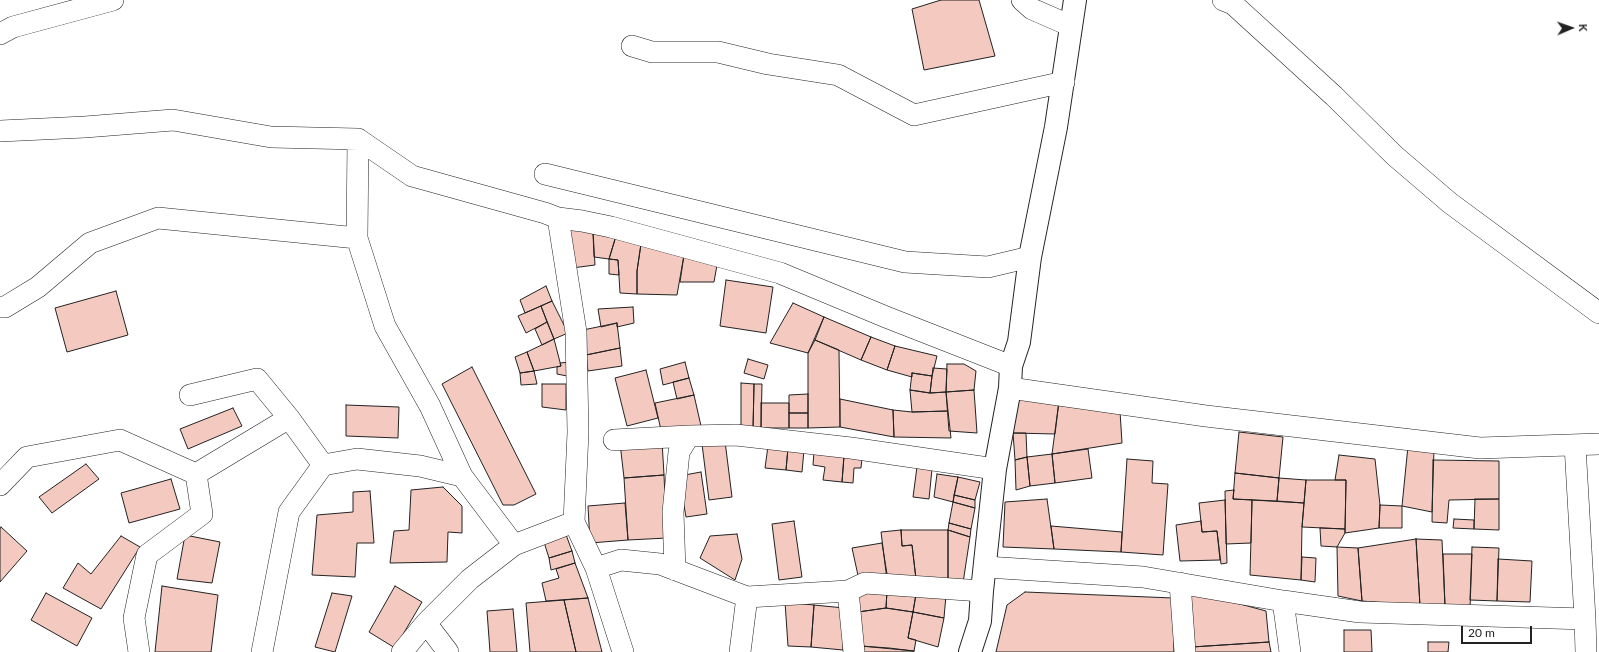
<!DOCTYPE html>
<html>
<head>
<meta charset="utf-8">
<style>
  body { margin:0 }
  #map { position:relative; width:1599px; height:652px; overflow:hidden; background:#fff; font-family:Lato,sans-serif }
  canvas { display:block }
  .north { position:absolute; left:1551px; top:8px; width:40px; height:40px; -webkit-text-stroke:3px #fff; paint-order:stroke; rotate:88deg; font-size:11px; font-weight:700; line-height:16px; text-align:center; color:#222 }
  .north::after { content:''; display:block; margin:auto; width:14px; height:18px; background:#222; clip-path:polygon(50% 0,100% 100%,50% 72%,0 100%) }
  .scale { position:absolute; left:1461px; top:626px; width:71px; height:18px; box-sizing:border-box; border:2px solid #222; border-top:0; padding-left:5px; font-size:12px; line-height:14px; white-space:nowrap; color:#222; -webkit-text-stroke:3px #fff; paint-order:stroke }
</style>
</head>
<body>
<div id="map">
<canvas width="1599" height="652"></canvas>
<div class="north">K</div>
<div class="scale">20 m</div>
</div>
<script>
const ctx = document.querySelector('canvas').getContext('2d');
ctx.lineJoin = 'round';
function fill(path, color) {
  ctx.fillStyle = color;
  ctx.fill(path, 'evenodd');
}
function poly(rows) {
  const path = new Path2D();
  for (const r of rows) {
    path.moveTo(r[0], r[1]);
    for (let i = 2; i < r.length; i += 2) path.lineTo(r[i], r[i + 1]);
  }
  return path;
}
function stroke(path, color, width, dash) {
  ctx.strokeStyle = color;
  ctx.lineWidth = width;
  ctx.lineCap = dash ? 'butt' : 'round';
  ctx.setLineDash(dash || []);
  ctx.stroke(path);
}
const building = poly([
  [941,0,979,0,995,56,924,70,912,9,941,0],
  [567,225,593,232,595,265,572,268,567,225],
  [593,232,616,236,609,259,594,257,593,232],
  [616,236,641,244,637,271,637,294,620,293,618,260,609,259,616,236],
  [641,244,684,255,677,295,637,294,637,271,641,244],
  [684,255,717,265,714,282,680,282,684,255],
  [609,259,618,260,619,275,609,274,609,259],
  [726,280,773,287,766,333,720,326,726,280],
  [546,286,552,301,525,313,520,300,546,286],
  [116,291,128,335,67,352,55,308,116,291],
  [552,301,568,333,554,339,541,306,552,301],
  [793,303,824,317,808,353,770,343,793,303],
  [541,306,547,322,526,333,518,316,541,306],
  [633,307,634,323,617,327,617,323,601,327,598,309,633,307],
  [824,317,871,337,861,360,815,340,824,317],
  [547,322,554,339,542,345,535,329,547,322],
  [617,323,620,348,586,355,583,330,617,323],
  [871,337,895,346,887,370,861,360,871,337],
  [554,339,561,366,534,371,527,352,554,339],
  [815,340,839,350,840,427,808,428,808,353,815,340],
  [895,346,937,356,932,376,912,373,912,377,887,370,895,346],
  [620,348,622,366,588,371,586,355,620,348],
  [527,352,534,371,520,373,515,357,527,352],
  [748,359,768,365,764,379,744,373,748,359],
  [571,362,572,377,557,374,557,367,561,366,560,363,571,362],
  [685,362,689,378,663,385,660,369,685,362],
  [947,364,964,364,976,371,974,390,946,392,947,364],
  [472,367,536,494,514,505,503,505,442,384,472,367],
  [933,368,947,369,946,392,930,393,933,368],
  [646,370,658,418,627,426,615,378,646,370],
  [534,371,537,384,521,385,520,373,534,371],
  [912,373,932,376,930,393,910,390,912,373],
  [689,378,694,395,677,399,673,382,689,378],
  [741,383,754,384,753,430,741,430,741,383],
  [542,384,566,384,566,410,542,407,542,384],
  [754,384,762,384,761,428,753,430,754,384],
  [910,390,930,393,946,392,948,411,912,412,910,390],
  [974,390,977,433,949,431,946,392,974,390],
  [808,394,808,413,789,413,789,395,808,394],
  [694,395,701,426,662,435,655,403,694,395],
  [1018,397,1059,401,1055,434,1013,433,1018,397],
  [840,399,893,410,894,437,840,427,840,399],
  [1059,401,1120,411,1122,443,1052,454,1059,401],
  [761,403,789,403,789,428,761,428,761,403],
  [346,405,399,407,398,438,346,436,346,405],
  [233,408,242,426,188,449,180,429,233,408],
  [893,410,912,412,948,411,951,438,894,437,893,410],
  [789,413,808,413,808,428,789,428,789,413],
  [1239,432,1283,437,1279,478,1235,473,1239,432],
  [1013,433,1026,433,1027,457,1015,460,1013,433],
  [662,441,664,475,624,478,620,443,662,441],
  [725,441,732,497,709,500,702,444,725,441],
  [768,446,788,448,786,470,765,468,768,446],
  [1408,446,1434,449,1432,512,1402,506,1408,446],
  [788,448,804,450,802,472,786,470,788,448],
  [1088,449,1092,478,1055,483,1052,454,1088,449],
  [814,452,844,456,842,482,823,480,825,467,813,465,814,452],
  [1052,454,1055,483,1030,486,1027,457,1052,454],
  [1339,455,1375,459,1380,505,1379,528,1345,533,1346,480,1335,480,1339,455],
  [844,456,862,458,861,468,854,468,853,483,842,482,844,456],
  [1027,457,1030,486,1016,490,1015,460,1027,457],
  [1127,459,1153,461,1152,483,1168,484,1163,555,1121,552,1127,459],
  [1433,460,1499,461,1499,499,1449,500,1447,523,1432,522,1433,460],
  [86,464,99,479,52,513,39,497,86,464],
  [917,467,932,469,929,499,913,497,917,467],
  [701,472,707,514,686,517,679,476,701,472],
  [1235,473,1279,478,1277,501,1233,499,1235,473],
  [937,474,958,477,953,502,934,497,937,474],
  [664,475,667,538,628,540,624,478,664,475],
  [958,477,980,482,975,500,954,495,958,477],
  [1279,478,1306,480,1304,503,1277,501,1279,478],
  [171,479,180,509,129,523,121,493,171,479],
  [1306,480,1346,480,1345,529,1302,527,1306,480],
  [443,487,462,506,462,533,448,532,447,562,390,563,394,531,409,530,411,490,443,487],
  [1234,490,1233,499,1252,500,1251,543,1226,544,1225,491,1234,490],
  [370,491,374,543,357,543,355,577,312,575,317,515,353,512,353,492,370,491],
  [954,495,975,500,975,508,953,502,954,495],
  [1047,499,1054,549,1003,547,1005,502,1047,499],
  [1475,499,1499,499,1499,530,1474,529,1475,499],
  [1225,500,1227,563,1221,564,1217,531,1202,532,1199,503,1225,500],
  [1252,500,1304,503,1302,527,1301,580,1250,575,1252,500],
  [953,502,975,508,971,529,949,523,953,502],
  [625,503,628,540,590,543,588,506,625,503],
  [1380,505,1402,506,1402,528,1379,528,1380,505],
  [1454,519,1474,520,1474,529,1453,528,1454,519],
  [794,521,802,577,779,580,772,524,794,521],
  [1201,521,1202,532,1217,531,1220,560,1180,561,1176,525,1201,521],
  [949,523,971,529,970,537,948,530,949,523],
  [1051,526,1122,532,1121,552,1054,549,1051,526],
  [1,527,27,551,0,582,0,529,1,527],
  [1320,528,1345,529,1345,533,1337,547,1321,546,1320,528],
  [901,530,948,530,948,580,916,579,912,545,902,546,901,530],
  [901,530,902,546,912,545,916,579,887,580,881,532,901,530],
  [948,530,970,537,963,583,948,580,948,530],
  [565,532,572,551,549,558,543,539,565,532],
  [737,534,742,559,735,580,700,558,710,536,737,534],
  [185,535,220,542,212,583,177,579,185,535],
  [121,536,140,547,101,609,63,588,78,563,91,574,121,536],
  [1416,539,1442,540,1445,606,1420,606,1416,539],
  [1416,539,1420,606,1362,601,1358,548,1416,539],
  [882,543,887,574,859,580,852,548,882,543],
  [1337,547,1358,548,1362,601,1338,596,1337,547],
  [1472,547,1499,548,1497,601,1470,600,1472,547],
  [572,551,575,563,551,570,549,558,572,551],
  [1443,554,1472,554,1470,608,1445,606,1443,554],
  [1302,557,1316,558,1315,582,1301,580,1302,557],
  [1498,559,1532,561,1530,602,1497,601,1498,559],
  [575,563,588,598,546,601,542,583,559,578,556,569,575,563],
  [162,586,218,595,211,652,155,652,162,586],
  [395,586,422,602,395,648,369,632,395,586],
  [1188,590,1266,611,1269,642,1192,647,1188,590],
  [887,591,916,594,913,612,886,608,887,591],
  [887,591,886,608,858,612,857,592,887,591],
  [1025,592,1173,598,1174,652,996,652,1007,605,1025,592],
  [46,593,92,618,77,646,31,620,46,593],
  [332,593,352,596,335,652,315,647,332,593],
  [916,594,946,595,944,618,913,612,916,594],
  [588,598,602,652,576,652,564,600,588,598],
  [564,600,576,652,530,652,526,603,564,600],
  [785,602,814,605,811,647,788,646,785,602],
  [814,605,844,608,843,650,811,647,814,605],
  [886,608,913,612,908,638,916,640,914,651,861,646,858,612,886,608],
  [513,609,517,652,490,652,487,611,513,609],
  [913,612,944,618,938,647,908,638,913,612],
  [1344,630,1371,630,1372,652,1344,652,1344,630],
  [1269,642,1271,652,1193,652,1192,647,1269,642],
  [1428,642,1449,642,1448,652,1428,652,1428,642],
  [861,646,889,648,914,651,914,652,861,652,861,646]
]);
const street = poly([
  [1022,0,1032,9,1071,26],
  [1223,0,1233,4,1334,96,1395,156,1450,203,1599,313],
  [0,34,13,27,113,0],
  [632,46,652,52,718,52,768,64,838,75,914,115,1064,82],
  [0,131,85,127,173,120,271,137,358,139,412,176,545,213,558,218,582,221,611,227,780,273,886,317,1011,366],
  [358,139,357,238,385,326,430,406,462,476,514,545,574,522,596,568,623,652],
  [545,174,905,262,988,267,1030,257],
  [558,218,576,332,578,432,574,522],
  [0,307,5,307,38,287,90,243,158,218,357,238],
  [1010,388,1206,416,1480,448,1599,444],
  [190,395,257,379,289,418,323,465,357,459,420,466,462,476],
  [614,440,689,436],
  [1575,445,1585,619],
  [196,474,289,418],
  [0,485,27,457,120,440,196,474],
  [986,567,1143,577,1283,601,1360,612,1585,619,1586,652],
  [596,568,621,560,660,564,747,597,848,591,865,583,982,591],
  [675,570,673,512,679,452,689,436,736,435,851,448,995,469],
  [1180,583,1185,652],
  [848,591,854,652],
  [1283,601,1290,652],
  [426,623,448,652],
  [139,652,134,618,147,555,202,514,196,474],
  [262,652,289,512,323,465],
  [402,652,426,623,470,579,514,545],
  [740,652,747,597]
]);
const secondary = poly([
  [970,652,980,621,982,591,995,469,1010,388,1011,366,1019,342,1030,257,1056,127,1075,0]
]);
fill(building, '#f3c9c0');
stroke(building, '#222', 1);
stroke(street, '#222', 22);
stroke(secondary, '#222', 24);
stroke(street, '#fff', 21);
stroke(secondary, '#fff', 22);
</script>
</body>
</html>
